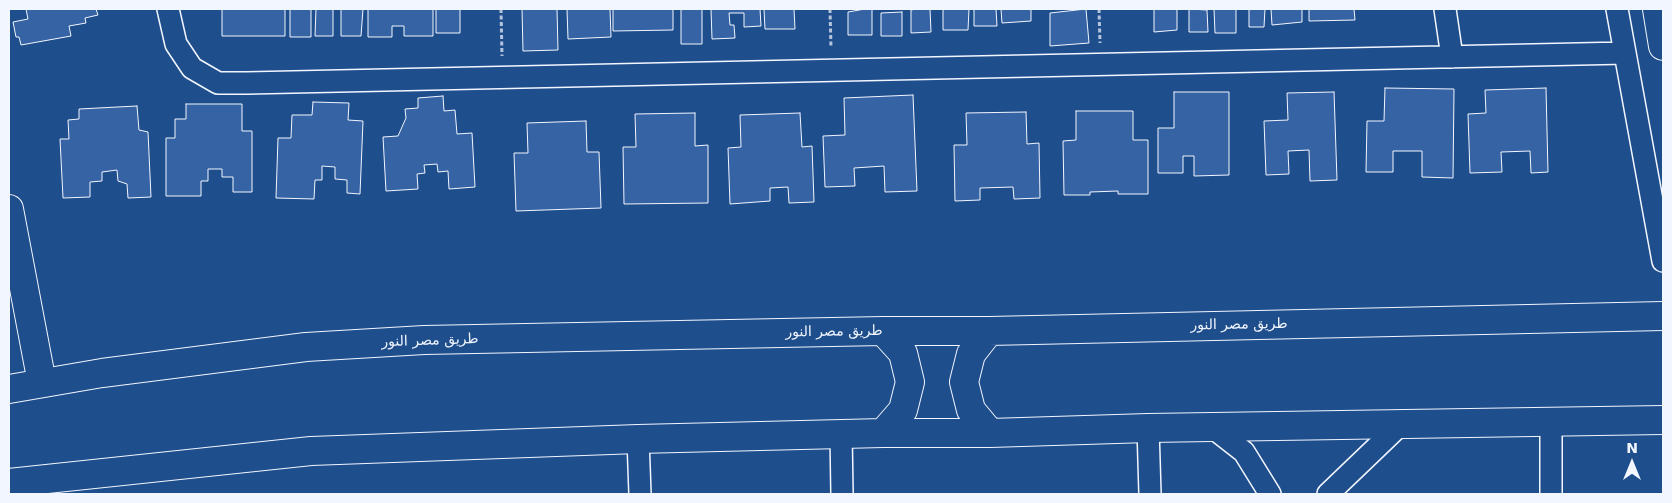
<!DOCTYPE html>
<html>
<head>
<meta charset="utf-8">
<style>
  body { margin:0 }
  #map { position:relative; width:1672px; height:503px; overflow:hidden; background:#1f4e8c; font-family:"DejaVu Sans",sans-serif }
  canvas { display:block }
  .frame { position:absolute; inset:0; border:10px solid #f2f6ff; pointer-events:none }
  .north { position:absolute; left:1607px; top:438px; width:50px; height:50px; -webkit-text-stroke:4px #1f4e8c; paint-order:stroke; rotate:0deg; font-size:14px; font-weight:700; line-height:20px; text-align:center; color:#f2f6ff }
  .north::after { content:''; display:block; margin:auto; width:18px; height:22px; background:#f2f6ff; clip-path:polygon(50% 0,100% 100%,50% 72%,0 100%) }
</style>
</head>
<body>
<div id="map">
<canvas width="1672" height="503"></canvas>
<div class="frame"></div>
<div class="north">N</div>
</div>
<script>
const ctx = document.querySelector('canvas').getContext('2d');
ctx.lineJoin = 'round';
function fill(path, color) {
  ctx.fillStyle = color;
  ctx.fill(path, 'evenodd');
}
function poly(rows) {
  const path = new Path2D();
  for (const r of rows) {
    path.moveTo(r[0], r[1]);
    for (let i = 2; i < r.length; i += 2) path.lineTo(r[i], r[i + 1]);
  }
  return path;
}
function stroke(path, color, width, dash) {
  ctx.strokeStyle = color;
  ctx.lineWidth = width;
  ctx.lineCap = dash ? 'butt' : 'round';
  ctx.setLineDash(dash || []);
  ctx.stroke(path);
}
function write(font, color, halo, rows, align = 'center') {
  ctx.font = font + ' "DejaVu Sans","Noto Sans Arabic",sans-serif';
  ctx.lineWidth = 4;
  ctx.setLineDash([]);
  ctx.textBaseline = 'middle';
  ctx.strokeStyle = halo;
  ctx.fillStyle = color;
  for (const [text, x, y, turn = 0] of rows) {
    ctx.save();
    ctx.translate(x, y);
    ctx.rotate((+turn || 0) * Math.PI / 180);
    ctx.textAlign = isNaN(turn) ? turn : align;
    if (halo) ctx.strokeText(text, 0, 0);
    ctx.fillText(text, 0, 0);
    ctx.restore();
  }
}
const building = poly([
  [26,9,96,9,98,15,85,18,86,23,69,26,71,36,21,45,19,37,16,37,13,22,28,19,26,9],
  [222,9,285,9,285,36,222,36,222,9],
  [290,9,311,9,311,37,290,37,290,9],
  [316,9,333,9,333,36,315,36,316,9],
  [341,9,363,9,361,36,341,36,341,9],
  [368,9,433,9,433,36,404,36,404,26,392,26,392,37,368,37,368,9],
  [436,9,460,9,460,33,436,33,436,9],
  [522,9,557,9,558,50,523,51,522,9],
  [567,9,610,9,611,37,568,39,567,9],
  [613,9,673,9,673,30,613,31,613,9],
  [681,9,702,9,702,44,681,44,681,9],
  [711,9,760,9,761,26,744,27,744,13,729,13,730,25,734,25,735,38,712,39,711,9],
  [764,9,794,9,795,29,765,29,764,9],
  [865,9,872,9,872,35,848,35,848,12,865,9],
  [917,9,930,9,931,32,911,33,911,10,917,9],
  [943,9,969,9,968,30,943,30,943,9],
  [974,9,996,9,997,26,974,26,974,9],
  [1001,9,1031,9,1031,21,1002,23,1001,9],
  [1086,9,1089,43,1050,46,1050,13,1086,9],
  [1154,9,1177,9,1177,30,1154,32,1154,9],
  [1189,9,1207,10,1208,32,1189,32,1189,9],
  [1214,9,1236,9,1236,33,1215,33,1214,9],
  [1249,9,1265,9,1264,27,1249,27,1249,9],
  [1271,9,1302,9,1302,22,1272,25,1271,9],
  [1309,9,1354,9,1355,20,1309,21,1309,9],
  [902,12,902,36,881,36,881,13,902,12],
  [1385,88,1454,89,1453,178,1422,177,1422,151,1393,151,1393,172,1366,172,1367,121,1384,121,1385,88],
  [1546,88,1548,172,1531,173,1530,151,1501,152,1502,172,1470,173,1468,114,1486,113,1485,90,1546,88],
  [1174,92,1229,92,1229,175,1194,176,1194,156,1183,156,1183,173,1158,173,1158,128,1174,128,1174,92],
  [1334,92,1337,180,1310,181,1309,150,1288,151,1289,174,1266,175,1264,121,1288,120,1287,93,1334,92],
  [913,95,917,191,885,192,884,166,854,168,855,186,825,187,823,136,845,135,844,98,913,95],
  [443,96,444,111,455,110,457,134,472,133,475,187,449,189,448,171,438,172,437,164,424,165,425,173,417,174,418,189,386,191,383,137,398,136,406,118,405,109,418,108,418,98,443,96],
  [313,102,349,103,348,120,363,121,360,194,347,193,347,180,335,179,335,167,322,166,322,180,315,180,314,199,276,198,278,138,291,138,292,115,312,115,313,102],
  [186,104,242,104,242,131,252,131,252,192,233,192,233,177,222,177,222,169,208,169,208,181,201,181,201,196,166,196,166,138,175,138,175,119,186,119,186,104],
  [137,106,139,130,148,132,151,197,128,198,127,184,118,181,117,170,102,172,102,181,90,182,90,197,63,198,60,139,69,139,68,120,79,119,79,109,137,106],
  [1076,111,1133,111,1133,140,1148,140,1148,194,1118,194,1118,191,1090,192,1090,195,1064,195,1063,141,1076,140,1076,111],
  [1026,112,1027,144,1039,143,1040,198,1014,199,1013,187,980,188,980,200,955,201,954,145,967,145,966,113,1026,112],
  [695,113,695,146,708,145,708,203,624,204,623,147,636,147,635,114,695,113],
  [800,113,802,147,812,146,814,202,789,203,788,187,770,188,770,201,730,204,728,148,741,147,740,115,800,113],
  [586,121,587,152,599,152,601,208,516,211,514,153,528,153,527,123,586,121]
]);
const path = poly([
  [501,9,502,56],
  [830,9,831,48],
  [1099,9,1100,43]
]);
const street = poly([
  [168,9,176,44,192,68,218,83,247,83,1625,53],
  [1445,9,1452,57],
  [1617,9,1663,261],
  [1551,422,1551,494],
  [1212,427,1244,452,1270,494],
  [1148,428,1150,494],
  [841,433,842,494],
  [638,439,640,494],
  [1328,494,1401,424]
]);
const secondary = poly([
  [1657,9,1663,46],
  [9,209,42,383],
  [989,331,971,354,964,382,971,410,990,433],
  [9,389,102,373,306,347,424,340,883,331,989,331,1663,316],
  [883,433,903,410,910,382,903,353,883,331],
  [9,483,311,451,638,439,883,433,990,433,1148,428,1663,420]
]);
const streetNames = [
  ["طريق مصر النور",1239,325,-1],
  ["طريق مصر النور",834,332,-1],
  ["طريق مصر النور",430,341,-2]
];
fill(building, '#3563a3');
stroke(building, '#f2f6ff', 1);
stroke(street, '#f2f6ff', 24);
stroke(secondary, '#f2f6ff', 30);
stroke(path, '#b3c4dc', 3, [4, 2.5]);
stroke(street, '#1f4e8c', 21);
stroke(secondary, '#1f4e8c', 28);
write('14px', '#f2f6ff', '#1f4e8c', streetNames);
</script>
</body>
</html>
